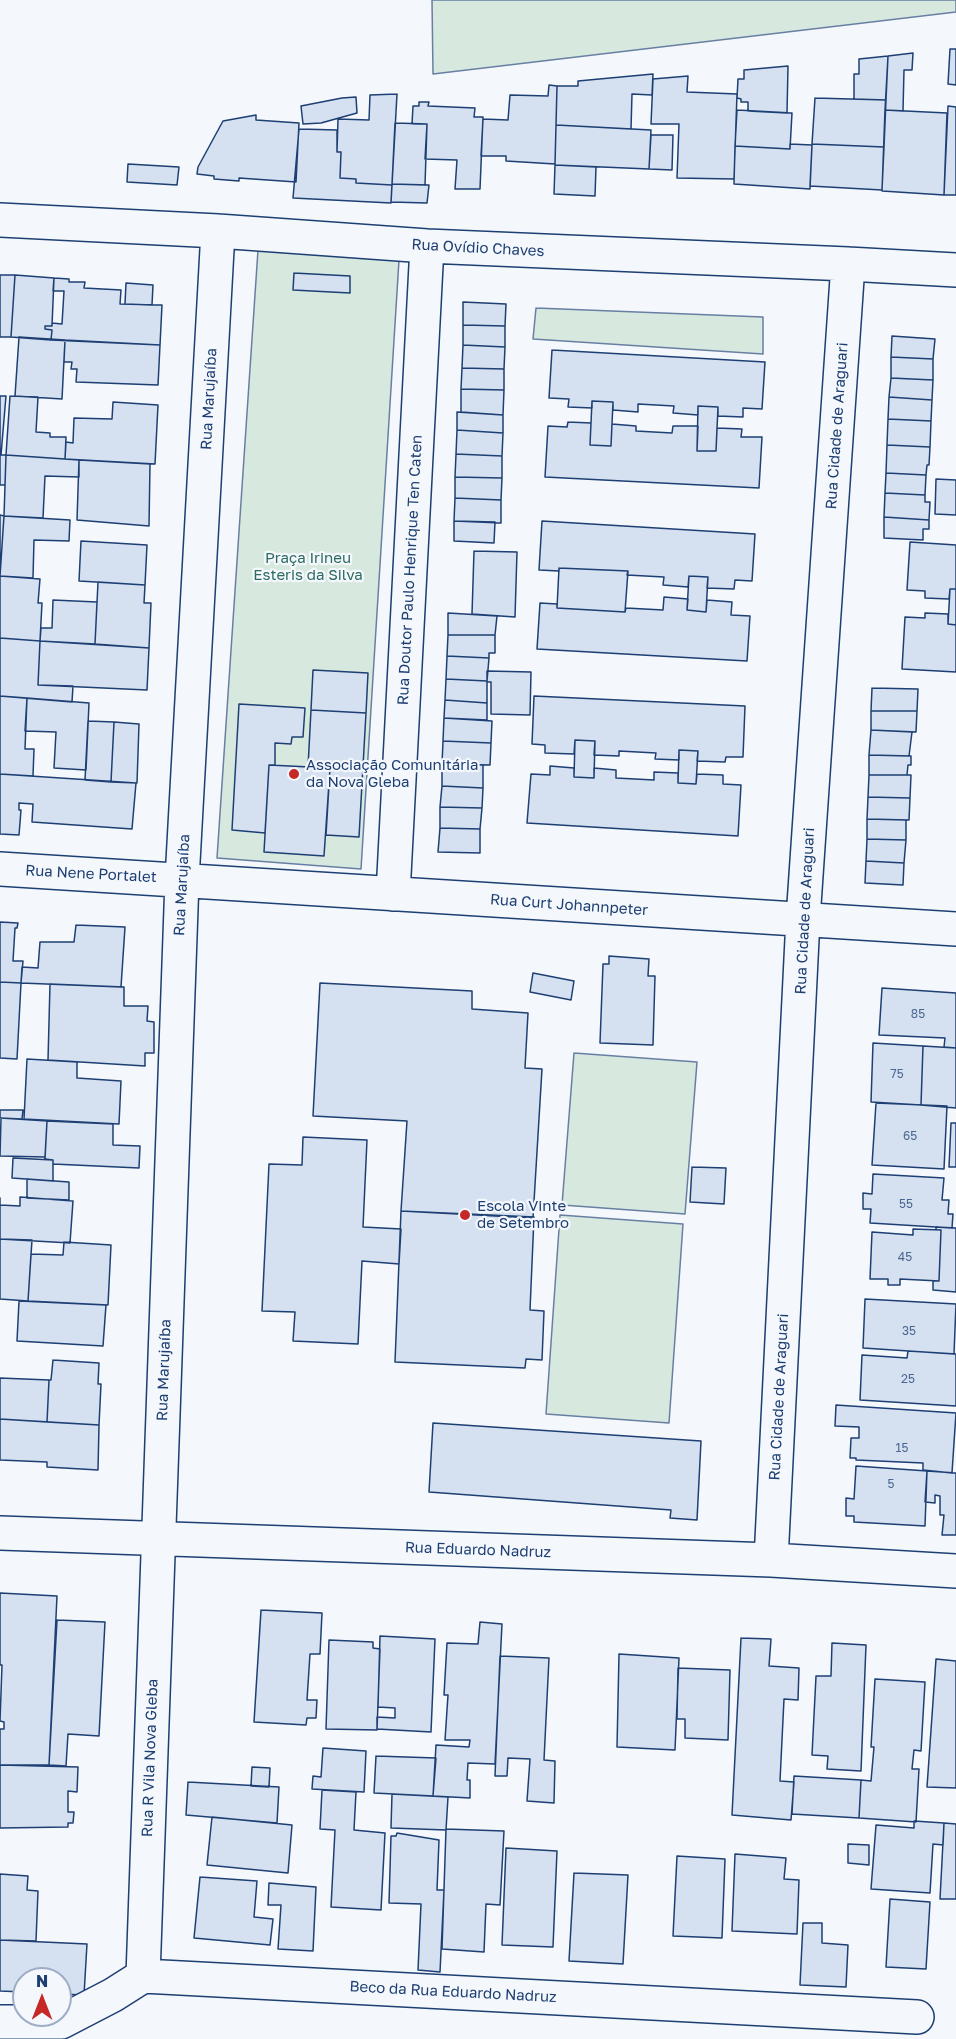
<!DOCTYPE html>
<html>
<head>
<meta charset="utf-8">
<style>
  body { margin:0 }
  #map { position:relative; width:956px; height:2039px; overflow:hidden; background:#f4f7fb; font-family:"Golos Text",sans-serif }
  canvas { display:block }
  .north { position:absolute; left:12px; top:1967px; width:60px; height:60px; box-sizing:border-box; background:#f4f7fb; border:2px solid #9eadc5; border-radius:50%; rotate:0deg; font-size:16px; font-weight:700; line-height:24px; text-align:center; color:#1d3f73 }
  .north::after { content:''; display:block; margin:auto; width:21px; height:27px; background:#c62828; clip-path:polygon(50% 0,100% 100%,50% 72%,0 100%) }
</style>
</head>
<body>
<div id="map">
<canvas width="956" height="2039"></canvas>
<div class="north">N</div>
</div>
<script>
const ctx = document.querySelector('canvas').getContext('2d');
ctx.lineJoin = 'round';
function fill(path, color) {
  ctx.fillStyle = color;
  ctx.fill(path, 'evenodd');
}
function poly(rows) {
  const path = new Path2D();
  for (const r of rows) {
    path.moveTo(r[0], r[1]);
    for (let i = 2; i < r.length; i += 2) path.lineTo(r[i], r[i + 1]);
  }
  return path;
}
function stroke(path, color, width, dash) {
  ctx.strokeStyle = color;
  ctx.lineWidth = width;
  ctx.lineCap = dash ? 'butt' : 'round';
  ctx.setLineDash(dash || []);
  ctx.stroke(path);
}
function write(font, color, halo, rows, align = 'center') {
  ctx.font = font + ' "Golos Text",sans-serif';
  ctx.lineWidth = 4.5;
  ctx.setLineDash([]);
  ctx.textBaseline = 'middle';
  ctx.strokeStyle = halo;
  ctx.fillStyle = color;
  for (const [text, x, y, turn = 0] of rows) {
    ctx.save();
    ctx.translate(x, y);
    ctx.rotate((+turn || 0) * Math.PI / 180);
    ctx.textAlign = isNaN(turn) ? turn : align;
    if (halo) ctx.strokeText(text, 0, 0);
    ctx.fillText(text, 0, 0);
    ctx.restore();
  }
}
const green = poly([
  [432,0,956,0,956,12,433,74,432,0],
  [258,250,399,260,361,869,217,858,258,250],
  [536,308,763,317,763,354,533,339,536,308],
  [574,1053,697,1062,685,1214,562,1205,574,1053],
  [560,1215,683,1224,669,1423,546,1414,560,1215]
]);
const building = poly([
  [950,49,956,49,956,85,948,84,950,49],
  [913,53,912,70,904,70,903,111,885,110,888,56,913,53],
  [888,56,886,100,854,99,854,74,859,74,859,59,888,56],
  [788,66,787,113,748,111,748,102,741,102,741,99,737,98,738,79,744,79,744,70,788,66],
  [653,74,652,95,632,94,631,129,556,125,557,86,578,86,578,81,653,74],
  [688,76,687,92,737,94,734,179,677,178,679,124,651,124,653,79,688,76],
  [549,85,557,86,555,164,506,161,506,156,481,156,483,119,508,120,510,95,548,96,549,85],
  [397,94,392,185,356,183,356,179,340,178,341,152,337,152,338,119,369,120,370,95,397,94],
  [356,97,357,113,321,123,303,124,301,106,342,98,356,97],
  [815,98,886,100,884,147,812,144,815,98],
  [419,102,429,102,428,106,475,108,474,117,483,117,480,189,455,189,457,160,425,159,427,124,412,124,413,106,419,106,419,102],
  [948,106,956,107,956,195,944,195,948,106],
  [737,110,792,113,790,149,735,146,737,110],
  [885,110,947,113,944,195,882,191,885,110],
  [256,115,256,120,299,123,296,182,239,178,239,181,214,179,214,176,197,174,198,167,223,121,256,115],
  [395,123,427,124,425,185,392,184,395,123],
  [556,125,651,130,649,169,555,165,556,125],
  [299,129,337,130,337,152,341,152,340,178,356,179,356,183,392,185,391,203,293,198,299,129],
  [651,135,673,135,672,170,649,169,651,135],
  [790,144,812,145,810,189,734,184,735,146,790,149,790,144],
  [812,144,884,147,882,190,810,186,812,144],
  [128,164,179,167,177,185,127,182,128,164],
  [555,165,596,167,595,196,554,194,555,165],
  [392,184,429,185,427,203,391,202,392,184],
  [294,273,350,276,350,293,293,290,294,273],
  [0,275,15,275,11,337,0,337,0,275],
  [15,275,54,278,52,326,45,326,45,329,52,330,51,340,11,337,15,275],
  [54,278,69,279,69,282,85,282,84,288,121,290,120,304,162,305,160,345,51,340,52,330,45,329,45,326,52,326,52,323,62,324,64,291,53,291,54,278],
  [126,283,153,285,152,305,125,304,126,283],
  [463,302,506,304,505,326,463,325,463,302],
  [463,325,505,326,505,347,463,345,463,325],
  [892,336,935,339,933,359,891,357,892,336],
  [19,337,65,340,62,399,15,396,19,337],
  [65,340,160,345,158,385,76,382,77,369,71,369,72,362,64,362,65,340],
  [463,345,505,347,504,369,462,368,463,345],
  [552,350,765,362,762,409,743,408,743,417,718,416,718,407,698,406,698,415,673,413,674,406,638,404,638,412,613,410,613,402,592,401,592,408,568,407,569,399,549,398,552,350],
  [891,357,933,359,933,380,891,378,891,357],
  [462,368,504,369,504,390,461,389,462,368],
  [891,378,933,380,932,400,889,397,891,378],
  [461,389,504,390,503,415,461,412,461,389],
  [0,396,6,396,1,455,0,455,0,396],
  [10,396,38,397,36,432,50,433,50,437,66,437,65,459,6,455,10,396],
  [889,397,932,400,931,421,888,419,889,397],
  [592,401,613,402,611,446,590,445,592,401],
  [113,402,158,405,155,464,65,459,66,442,73,443,74,418,112,419,113,402],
  [698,406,718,407,716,451,697,451,698,406],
  [457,412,503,415,503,433,457,430,457,412],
  [888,419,931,421,930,447,887,445,888,419],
  [568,422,591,423,590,445,611,446,612,424,636,426,636,431,672,433,673,426,698,426,697,451,716,451,717,428,742,429,741,437,762,437,759,488,545,477,548,426,567,427,568,422],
  [457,430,503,433,502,456,456,454,457,430],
  [887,445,930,447,929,465,927,465,926,475,886,473,887,445],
  [456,454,502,456,502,478,455,477,456,454],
  [0,455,6,455,5,485,0,485,0,455],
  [6,455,79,460,79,477,45,476,43,518,4,516,6,455],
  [79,460,150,464,149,526,77,520,79,460],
  [886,473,926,475,925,495,885,493,886,473],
  [455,477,502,478,501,500,455,498,455,477],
  [936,479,956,480,956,515,935,514,936,479],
  [885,493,925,495,925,502,930,502,929,520,884,517,885,493],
  [455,498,501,500,501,523,454,521,455,498],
  [0,515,4,516,0,576,0,515],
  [4,516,70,520,69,541,34,540,33,578,0,576,4,516],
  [884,517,929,520,929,529,923,529,923,540,884,538,884,517],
  [454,521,495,522,494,543,454,541,454,521],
  [542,521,755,534,752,581,735,580,734,589,707,588,708,577,689,576,688,587,663,585,664,577,627,575,628,571,559,568,559,571,539,570,542,521],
  [81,541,147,545,145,585,79,581,81,541],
  [910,542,956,545,956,589,950,589,949,599,925,598,925,591,907,590,910,542],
  [474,551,517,552,515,617,472,614,474,551],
  [559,568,628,571,625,612,557,608,559,568],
  [0,576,40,579,38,603,42,603,40,641,0,638,0,576],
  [689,576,708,577,706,612,687,610,689,576],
  [98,582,145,585,144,603,151,603,149,648,95,644,98,582],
  [950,589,956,589,956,625,948,624,950,589],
  [664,597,688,599,687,610,706,612,707,600,732,602,731,615,750,616,747,661,537,649,540,603,557,604,557,608,625,612,626,608,663,610,664,597],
  [53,600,97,602,95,644,40,641,41,628,52,628,53,600],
  [448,613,497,616,495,635,448,635,448,613],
  [925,613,948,614,948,624,956,625,956,672,902,669,905,617,925,618,925,613],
  [448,635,495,635,495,653,489,653,489,658,447,656,448,635],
  [0,638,40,641,38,685,73,686,72,702,0,696,0,638],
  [40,641,149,648,147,690,38,685,40,641],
  [447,656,489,658,487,681,446,679,447,656],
  [313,670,368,673,366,713,311,710,313,670],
  [487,671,531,672,530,715,491,714,491,682,487,682,487,671],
  [446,679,487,681,487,703,445,700,446,679],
  [872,688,918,689,917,711,871,711,872,688],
  [0,696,27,698,25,749,34,749,33,776,0,774,0,696],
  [534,696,745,706,743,757,726,757,725,762,697,761,698,751,679,750,679,760,655,759,656,753,619,751,619,756,594,755,595,741,575,740,574,754,545,753,545,745,532,744,534,696],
  [27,698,89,703,86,770,54,768,56,732,25,731,27,698],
  [445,700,487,703,487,720,444,718,445,700],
  [239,704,305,708,303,737,292,737,291,744,275,743,275,765,269,765,265,833,232,830,239,704],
  [311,710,366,713,359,837,326,835,330,768,308,767,311,710],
  [871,711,917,711,916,732,871,730,871,711],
  [444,718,492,721,491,743,443,741,444,718],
  [88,721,114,722,111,782,85,780,88,721],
  [114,722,139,724,137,783,111,782,114,722],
  [871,730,912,732,909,756,869,755,871,730],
  [575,740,595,741,594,778,574,777,575,740],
  [443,741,491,743,490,765,442,764,443,741],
  [679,750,698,751,696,784,678,783,679,750],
  [869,755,911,756,911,765,908,765,907,775,869,775,869,755],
  [442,764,483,765,483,788,442,786,442,764],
  [269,765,330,768,324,856,264,852,269,765],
  [550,766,574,768,574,777,594,778,594,768,616,770,616,778,654,780,654,772,678,773,678,783,696,784,697,774,723,775,723,784,741,785,738,836,527,823,531,774,550,775,550,766],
  [0,774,136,783,132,829,32,822,33,804,19,803,19,810,21,810,19,835,0,834,0,774],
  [869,775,911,775,910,798,868,797,869,775],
  [442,786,483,788,482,808,440,807,442,786],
  [868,797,910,798,909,820,867,819,868,797],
  [440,807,482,808,480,829,440,828,440,807],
  [867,819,906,820,906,840,867,839,867,819],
  [440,828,480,829,480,853,438,852,440,828],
  [867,839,906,840,904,863,866,861,867,839],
  [866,861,904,863,903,885,865,883,866,861],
  [0,922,18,923,17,928,15,928,13,961,23,961,21,983,0,982,0,922],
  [76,925,125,927,121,987,21,983,22,967,38,968,40,942,74,942,76,925],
  [609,956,649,959,648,976,655,976,653,1045,600,1043,603,964,609,964,609,956],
  [533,973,574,981,571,1000,530,992,533,973],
  [0,982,21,983,17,1059,0,1058,0,982],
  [320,983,472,991,472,1009,528,1013,525,1068,542,1069,533,1218,401,1211,407,1121,313,1116,320,983],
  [50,984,124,987,124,1006,148,1006,147,1021,154,1022,154,1053,145,1053,145,1066,48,1060,50,984],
  [882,988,956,993,956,1048,944,1047,945,1038,879,1035,882,988],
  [873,1043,923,1046,921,1105,871,1102,873,1043],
  [923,1046,956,1048,956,1108,921,1105,923,1046],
  [27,1059,77,1062,77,1078,121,1081,119,1124,24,1119,27,1059],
  [876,1103,947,1106,944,1169,872,1165,876,1103],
  [0,1110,23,1110,22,1119,0,1118,0,1110],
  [1,1118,47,1121,45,1157,0,1156,1,1118],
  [47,1121,113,1124,113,1145,140,1146,139,1168,53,1164,53,1160,45,1159,47,1121],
  [951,1123,956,1123,956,1167,949,1167,951,1123],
  [303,1137,367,1140,363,1227,401,1229,399,1264,362,1261,358,1344,293,1341,295,1312,262,1311,269,1164,302,1165,303,1137],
  [13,1158,53,1160,53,1181,12,1178,13,1158],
  [692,1167,726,1168,724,1204,690,1202,692,1167],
  [873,1174,944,1178,942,1200,949,1200,948,1214,953,1214,952,1228,870,1223,871,1209,863,1209,863,1193,872,1194,873,1174],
  [27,1179,69,1182,69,1200,27,1198,27,1179],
  [20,1197,73,1201,70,1243,0,1239,0,1198,0,1205,20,1206,20,1197],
  [401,1211,534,1217,530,1310,544,1311,542,1360,526,1359,525,1368,395,1362,401,1211],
  [936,1227,956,1228,956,1292,933,1290,933,1281,939,1281,941,1230,936,1230,936,1227],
  [913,1229,941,1230,939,1281,900,1279,900,1285,888,1285,888,1279,870,1279,872,1232,913,1235,913,1229],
  [0,1239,32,1240,28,1301,0,1299,0,1239],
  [64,1242,111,1245,108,1305,28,1301,31,1254,63,1255,64,1242],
  [865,1299,956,1304,954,1354,863,1348,865,1299],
  [19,1301,106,1305,103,1346,17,1341,19,1301],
  [908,1351,956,1354,956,1406,860,1400,862,1355,907,1358,908,1351],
  [53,1360,99,1363,98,1384,101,1384,99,1425,47,1422,49,1380,51,1380,53,1360],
  [0,1378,49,1380,47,1422,0,1419,0,1378],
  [836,1405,956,1413,952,1473,923,1470,923,1463,856,1460,856,1458,850,1458,851,1438,859,1438,859,1427,835,1426,836,1405],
  [0,1419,99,1425,98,1470,47,1467,47,1462,0,1460,0,1419],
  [433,1423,701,1441,697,1520,670,1518,671,1510,429,1492,433,1423],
  [856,1466,927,1471,925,1526,854,1522,854,1516,846,1516,846,1498,854,1499,856,1466],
  [927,1471,956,1473,956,1535,942,1535,944,1515,940,1515,940,1496,935,1495,935,1503,925,1502,927,1471],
  [0,1593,57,1596,49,1765,0,1765,0,1729,4,1729,4,1722,0,1721,2,1665,0,1665,0,1593],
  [261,1610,322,1613,320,1654,310,1654,307,1700,317,1700,316,1718,307,1718,306,1725,254,1722,261,1610],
  [57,1620,105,1622,99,1736,68,1734,66,1766,49,1765,57,1620],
  [480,1622,502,1624,495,1764,468,1763,467,1780,470,1780,470,1798,433,1796,436,1745,469,1747,470,1740,445,1740,448,1695,444,1695,447,1643,478,1644,480,1622],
  [380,1636,435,1639,431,1732,377,1729,377,1717,395,1718,395,1708,378,1707,380,1636],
  [741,1638,771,1639,769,1666,799,1668,798,1700,784,1699,780,1781,794,1782,791,1820,732,1815,741,1638],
  [329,1640,373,1642,373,1648,380,1649,377,1730,326,1729,329,1640],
  [832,1643,866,1645,861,1771,827,1769,828,1756,812,1755,816,1676,831,1676,832,1643],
  [619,1654,679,1658,675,1750,617,1747,619,1654],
  [500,1656,549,1658,544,1760,555,1761,554,1803,527,1801,530,1759,508,1758,507,1776,495,1776,500,1656],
  [936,1659,956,1661,956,1788,927,1787,936,1659],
  [678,1668,730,1670,728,1740,685,1738,685,1719,677,1719,678,1668],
  [875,1679,925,1682,921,1751,914,1750,912,1769,919,1769,916,1822,859,1818,861,1780,871,1781,874,1747,871,1747,875,1679],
  [323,1748,366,1751,364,1792,312,1789,313,1776,321,1777,323,1748],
  [376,1756,436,1758,433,1796,374,1793,376,1756],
  [0,1765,78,1767,77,1792,68,1791,68,1812,74,1812,73,1823,68,1823,68,1827,0,1828,0,1765],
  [252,1767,270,1768,269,1787,251,1786,252,1767],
  [794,1776,861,1780,859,1818,792,1814,794,1776],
  [188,1782,279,1787,277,1823,186,1815,188,1782],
  [322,1790,356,1792,354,1830,385,1833,381,1910,331,1907,335,1830,320,1829,322,1790],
  [392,1794,448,1797,446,1830,391,1828,392,1794],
  [212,1817,292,1825,288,1873,207,1865,212,1817],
  [914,1821,944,1823,943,1845,933,1844,930,1893,871,1889,876,1825,914,1828,914,1821],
  [944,1823,956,1824,956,1899,940,1899,944,1823],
  [446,1829,504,1831,500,1905,486,1904,484,1952,442,1949,446,1829],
  [397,1833,439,1840,437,1890,444,1890,440,1972,418,1970,421,1904,389,1903,391,1836,396,1836,397,1833],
  [848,1844,869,1845,869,1865,848,1863,848,1844],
  [506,1848,557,1851,553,1947,502,1945,506,1848],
  [735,1854,786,1858,784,1879,799,1880,797,1934,732,1931,735,1854],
  [677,1856,725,1859,722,1938,673,1936,677,1856],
  [574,1873,628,1875,623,1964,569,1961,574,1873],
  [0,1874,28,1876,27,1890,38,1891,36,1941,0,1940,0,1874],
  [200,1877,257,1881,254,1917,273,1919,270,1945,194,1938,200,1877],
  [269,1883,316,1887,313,1951,278,1949,281,1905,268,1905,269,1883],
  [890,1899,930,1902,926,1969,886,1967,890,1899],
  [803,1923,822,1923,822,1943,848,1945,846,1987,800,1985,803,1923],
  [0,1940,87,1944,84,1995,60,1994,60,1979,24,1979,24,1992,0,1991,0,1940]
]);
const minor = poly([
  [0,220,218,231,427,246,848,264,956,270],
  [0,869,956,929],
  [393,894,427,246],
  [0,1533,771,1560,956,1571],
  [771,1560,803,919,848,264],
  [143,1976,182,880,218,231],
  [0,2022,61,2022,113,1995,143,1976,917,2017]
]);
const markers = [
  [294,774,6,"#c62828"],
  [465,1215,6,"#c62828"]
];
const numberNames = [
  ["85",918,1014],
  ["75",897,1074],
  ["65",910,1136],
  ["55",906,1204],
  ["45",905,1257],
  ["35",909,1331],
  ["25",908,1379],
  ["15",902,1448],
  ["5",891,1484]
];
const streetNames = [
  ["Rua Ovídio Chaves",478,248,3],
  ["Rua Marujaíba",209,399,-87],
  ["Rua Cidade de Araguari",837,426,-86],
  ["Rua Doutor Paulo Henrique Ten Caten",410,570,-87],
  ["Rua Nene Portalet",91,874,3],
  ["Rua Marujaíba",182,885,-87],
  ["Rua Curt Johannpeter",569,905,4],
  ["Rua Cidade de Araguari",805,911,-87],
  ["Rua Marujaíba",164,1370,-88],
  ["Rua Cidade de Araguari",779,1397,-87],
  ["Rua Eduardo Nadruz",478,1550,2],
  ["Rua R Vila Nova Gleba",150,1758,-88],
  ["Beco da Rua Eduardo Nadruz",453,1992,3]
];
const parkNames = [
  ["Praça Irineu",308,558],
  ["Esteris da Silva",308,575]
];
const poiNames = [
  ["Associação Comunitária",306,765],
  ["da Nova Gleba",306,782],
  ["Escola Vinte",477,1206],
  ["de Setembro",477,1223]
];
fill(green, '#d7e8df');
stroke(green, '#687fa3', 1.5);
fill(building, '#d5e0f0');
stroke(building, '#1d3f73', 1.5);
stroke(minor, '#1d3f73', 36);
stroke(minor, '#f4f7fb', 33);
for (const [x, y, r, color] of markers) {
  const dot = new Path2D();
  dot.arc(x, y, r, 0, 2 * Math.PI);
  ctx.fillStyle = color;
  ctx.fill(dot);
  stroke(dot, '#f4f7fb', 2);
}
write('12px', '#4b6792', null, numberNames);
write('15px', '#1d3f73', '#f4f7fb', streetNames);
write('15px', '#2c6c60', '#f4f7fb', parkNames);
write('15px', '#1d3f73', '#f4f7fb', poiNames, 'left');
</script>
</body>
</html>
